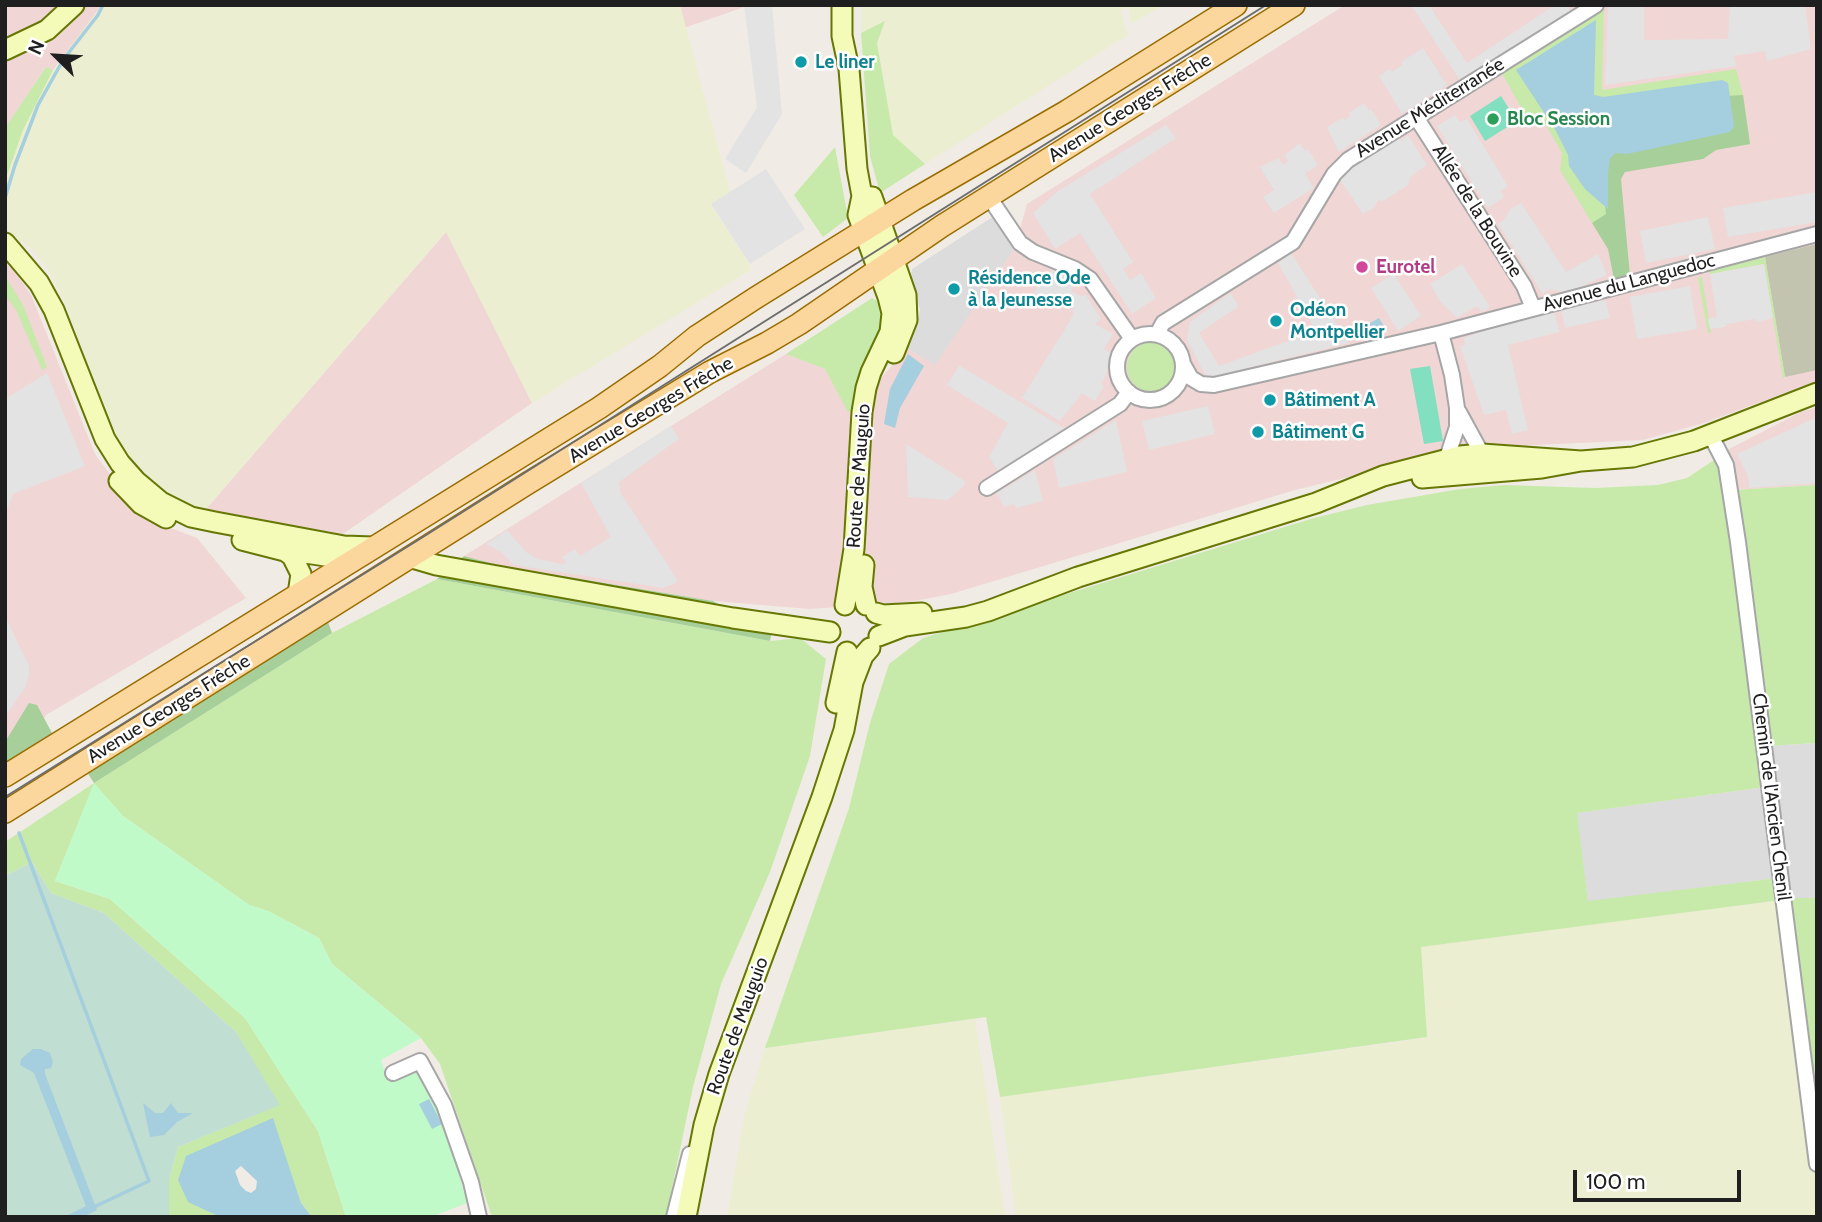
<!DOCTYPE html>
<html>
<head>
<meta charset="utf-8">
<style>
  body { margin:0 }
  #map { position:relative; width:1822px; height:1222px; overflow:hidden; background:#f0ece5; font-family:Cabin,sans-serif }
  canvas { display:block }
  .frame { position:absolute; inset:0; border:7px solid #1f1f1f; pointer-events:none }
  .north { position:absolute; left:21px; top:21px; width:70px; height:70px; -webkit-text-stroke:5px #fff; paint-order:stroke; rotate:294deg; font-size:19px; font-weight:700; line-height:28px; text-align:center; color:#1f1f1f }
  .north::after { content:''; display:block; margin:auto; width:24px; height:32px; background:#1f1f1f; clip-path:polygon(50% 0,100% 100%,50% 72%,0 100%) }
  .scale { position:absolute; left:1573px; top:1170px; width:168px; height:32px; box-sizing:border-box; border:4px solid #1f1f1f; border-top:0; padding-left:9px; font-size:21px; line-height:24px; white-space:nowrap; color:#1f1f1f; -webkit-text-stroke:5px #fff; paint-order:stroke }
</style>
</head>
<body>
<div id="map">
<canvas width="1822" height="1222"></canvas>
<div class="frame"></div>
<div class="north">N</div>
<div class="scale">100 m</div>
</div>
<script>
const ctx = document.querySelector('canvas').getContext('2d');
ctx.lineJoin = 'round';
function fill(path, color) {
  ctx.fillStyle = color;
  ctx.fill(path, 'evenodd');
}
function poly(rows) {
  const path = new Path2D();
  for (const r of rows) {
    if (r.length === 3) {
      path.moveTo(r[0] + r[2], r[1]);
      path.arc(r[0], r[1], r[2], 0, 2 * Math.PI);
      continue;
    }
    path.moveTo(r[0], r[1]);
    for (let i = 2; i < r.length; i += 2) path.lineTo(r[i], r[i + 1]);
  }
  return path;
}
function stroke(path, color, width, dash) {
  ctx.strokeStyle = color;
  ctx.lineWidth = width;
  ctx.lineCap = dash ? 'butt' : 'round';
  ctx.setLineDash(dash || []);
  ctx.stroke(path);
}
function write(font, color, halo, rows, align = 'center') {
  ctx.font = font + ' Cabin,sans-serif';
  ctx.lineWidth = 5;
  ctx.setLineDash([]);
  ctx.textBaseline = 'middle';
  ctx.strokeStyle = halo;
  ctx.fillStyle = color;
  for (const [text, x, y, turn = 0] of rows) {
    ctx.save();
    ctx.translate(x, y);
    ctx.rotate((+turn || 0) * Math.PI / 180);
    ctx.textAlign = isNaN(turn) ? turn : align;
    if (halo) ctx.strokeText(text, 0, 0);
    ctx.fillText(text, 0, 0);
    ctx.restore();
  }
}
const residential = poly([
  [994,216,1014,250,935,366,907,348,917,324,920,310,911,277,912,269],
  [1817,743,1817,898,1790,898,1768,746],
  [1765,787,1778,878,1588,902,1576,813]
]);
const commercial = poly([
  [5,5,102,5,53,70,46,67,5,128],
  [680,5,750,5,684,28],
  [1345,5,1817,5,1817,381,1704,423,1643,440,1515,446,1423,459,1295,490,951,594,909,602,810,609,713,601,502,566,464,556,786,354,826,369,854,410,907,348,935,365,1014,250,1027,204],
  [447,231,532,403,337,538,206,509],
  [5,263,13,269,31,295,95,454,142,517,197,538,246,598,46,715,27,748,5,761],
  [1817,407,1817,485,1733,490,1727,450,1799,413]
]);
const construction = poly([
  [1817,244,1817,370,1785,377,1765,257]
]);
const farmland = poly([
  [102,5,680,5,730,192,711,205,750,265,749,271,532,403,446,232,206,509,187,507,159,489,126,455,113,433,66,305,48,269,32,249,5,229,5,181,23,130,53,70],
  [862,5,1163,5,1131,24,1129,7,1120,10,1128,35,925,164,893,135,877,42,885,22,861,33],
  [1781,900,1817,1124,1817,1217,1016,1217,1000,1097,1426,1038,1420,947],
  [975,1019,1005,1217,727,1217,745,1113,765,1048]
]);
const grass = poly([
  [1604,9,1602,90,1736,69,1743,95,1750,144,1716,150,1703,159,1601,100,1522,70,1603,168,1607,216,1592,223,1560,170,1562,153,1546,125,1526,116,1501,72],
  [885,21,877,43,893,135,925,164,880,193,870,156,861,33],
  [46,67,53,70,23,130,5,181,5,128],
  [835,147,848,218,823,237,794,195],
  [1765,257,1785,377,1783,378,1764,264,1710,274,1709,271],
  [5,276,23,305,47,367,42,370,16,310,5,295],
  [1702,277,1711,333,1708,333,1698,278],
  [872,298,881,303,882,323,856,384,854,410,848,412,825,369,786,354],
  [1152,367,25],
  [1717,458,1731,539,1765,787,1577,813,1588,901,1778,878,1790,898,1817,898,1817,1124,1781,900,1421,947,1427,1037,1000,1097,986,1017,765,1048,849,808,870,723,889,664,923,638,1314,518,1367,505,1460,489,1504,485,1595,488,1658,485,1687,478],
  [1817,485,1817,743,1768,746,1733,490],
  [437,579,770,641,800,638,826,659,810,756,770,872,721,984,693,1087,666,1217,492,1217,440,1064,421,1038,332,964,319,938,268,911,249,905,123,816,94,784,55,881,110,899,245,1018,318,1131,346,1217,312,1217,301,1203,272,1119,188,1201,220,1217,169,1217,169,1180,178,1147,279,1105,236,1032,104,913,51,893,32,862,5,876,5,842,94,783,332,633]
]);
const forest = poly([
  [1743,95,1750,144,1716,150,1703,159,1625,172,1621,179,1630,276,1614,279,1608,249,1592,223,1606,214,1602,177,1604,158,1725,96],
  [464,556,502,566,713,601,734,613,774,621,770,641,437,579],
  [327,619,332,633,94,783,85,769],
  [29,703,37,705,52,733,5,763,5,742]
]);
const wetland = poly([
  [32,862,51,893,104,913,236,1032,280,1105,178,1147,169,1180,169,1217,5,1217,5,876]
]);
const park = poly([
  [94,783,123,816,249,905,268,911,319,938,332,964,421,1038,381,1060,388,1082,421,1071,440,1109,467,1203,431,1217,346,1217,318,1131,245,1018,110,899,55,881]
]);
const pitch = poly([
  [1501,96,1517,121,1485,141,1470,116],
  [1430,366,1443,441,1424,444,1410,369]
]);
const parking = poly([
  [744,5,772,5,782,114,746,173,725,159,757,107],
  [1411,5,1429,5,1467,63,1555,5,1567,5,1571,11,1461,82],
  [1608,5,1644,5,1644,40,1728,39,1730,5,1805,5,1811,49,1767,61,1765,51,1734,56,1736,66,1605,85],
  [1423,48,1447,85,1402,114,1379,76,1389,69,1392,72,1402,65,1401,62],
  [1364,103,1369,111,1371,109,1381,125,1339,152,1327,127,1342,118,1344,120,1350,116,1349,113],
  [1455,115,1460,122,1467,119,1508,186,1501,191,1504,197,1488,208,1437,126],
  [1166,125,1176,138,1090,194,1133,262,1123,269,1130,280,1141,273,1156,298,1132,314,1080,233,1055,249,1033,213,1058,191],
  [1408,135,1427,165,1411,176,1408,185,1383,201,1378,200,1375,207,1363,214,1340,180,1347,175,1345,172,1399,137,1401,140],
  [1300,143,1305,151,1308,149,1318,165,1305,174,1314,188,1274,213,1263,197,1274,190,1260,167,1279,158,1283,165,1288,161,1284,155],
  [766,169,805,229,750,264,711,204],
  [1817,192,1817,222,1728,237,1723,208],
  [1521,203,1566,272,1598,254,1607,275,1566,293,1550,289,1543,294,1498,224,1505,219,1510,209],
  [1708,217,1715,249,1646,263,1640,231],
  [1291,253,1349,343,1207,378,1187,340,1190,322,1230,293,1239,306,1199,333,1219,366,1316,331,1278,263],
  [1462,264,1490,307,1482,312,1477,306,1457,318,1440,301,1430,284],
  [1764,264,1773,318,1757,322,1755,319,1727,324,1726,327,1710,329,1708,319,1717,317,1710,274],
  [1053,270,1075,283,1071,291,1080,296,1086,295,1101,319,1095,324,1113,334,1104,349,1110,353,1106,376,1101,384,1104,386,1095,401,1082,393,1060,421,1022,398,1074,314,1072,307,1064,302,1059,308,1034,293,1045,274,1049,276],
  [1394,274,1421,316,1398,331,1371,288],
  [1690,286,1697,329,1637,339,1630,297],
  [1606,300,1610,318,1565,328,1561,310],
  [1554,312,1560,332,1508,345,1528,430,1512,434,1506,410,1484,415,1460,346,1465,345,1464,338,1499,325],
  [959,366,960,366,1064,428,999,472,989,457,1008,423,947,385],
  [47,373,85,466,13,494,5,516,5,399],
  [1208,406,1215,434,1149,450,1142,421],
  [1817,417,1817,483,1749,488,1748,476,1737,454],
  [1116,420,1127,472,1059,488,1053,459],
  [671,426,679,439,619,482,620,492,677,579,676,583,663,588,514,565,501,552,486,544,507,530,526,552,538,559,562,564,566,563,562,557,575,549,580,556,611,537,581,483],
  [906,444,965,481,964,486,948,500,908,497],
  [1035,470,1043,501,1016,508,1014,504,1004,507,997,493],
  [5,616,29,666,29,675,25,688,5,717]
]);
const water = poly([
  [1596,20,1594,95,1603,97,1722,80,1728,83,1734,126,1730,132,1627,154,1615,153,1610,159,1608,173,1608,209,1585,189,1569,166,1568,155,1556,131,1516,70],
  [1379,318,1385,328,1363,334,1361,328],
  [908,354,924,366,900,408,895,428,884,424,890,389],
  [33,1049,41,1049,50,1053,53,1062,51,1068,45,1069,45,1074,97,1210,83,1217,64,1217,86,1206,34,1073,20,1065,21,1059],
  [429,1099,442,1124,432,1129,419,1104],
  [143,1103,155,1113,163,1113,171,1103,178,1113,193,1113,177,1122,164,1135,150,1137],
  [273,1118,301,1203,312,1217,220,1217,188,1202,178,1180,186,1156],
  [241,1166,257,1181,256,1189,251,1193,246,1191,240,1185,235,1171]
]);
const stream = poly([
  [5,198,15,165,38,105,63,60,98,15,103,5],
  [19,833,149,1181,96,1206]
]);
const street = poly([
  [1416,117,1524,286,1533,308],
  [989,197,1020,243,1033,252,1075,269,1090,279,1132,339],
  [1441,333,1452,375,1457,408,1457,427,1446,461],
  [1157,334,1163,323,1293,242,1334,174,1348,160,1596,5],
  [1150,367,33],
  [1183,364,1191,378,1201,384,1214,385,1441,333,1817,234],
  [1459,412,1482,454],
  [1710,434,1726,465,1738,542,1817,1164],
  [987,488,1120,404,1129,392],
  [393,1073,420,1061,444,1105,471,1182,479,1217],
  [674,1217,690,1154]
]);
const secondary = poly([
  [842,5,842,36,849,69,857,169,862,196,858,215,888,297,892,313,890,332,871,372,866,388,862,412,854,549,845,605],
  [5,50,47,30,74,5],
  [862,196,872,197,906,295,907,320,894,353],
  [5,243,39,283,54,310,105,439,120,463,136,481,161,502,191,517,215,522,344,546,373,547],
  [1422,478,1542,468,1581,461,1633,457,1694,441,1817,393],
  [119,481,141,504,166,518],
  [242,540,285,551,292,556,301,574,298,594],
  [279,549,352,560],
  [412,558,436,565,733,618,830,632],
  [864,565,862,587,866,605],
  [876,613,883,615,922,613],
  [879,636,905,626,966,617,988,611,1078,577,1316,503,1383,476,1460,456,1482,454,1581,461],
  [836,703,847,652],
  [686,1217,704,1125,719,1074,822,797,844,730,853,682,863,656,870,648]
]);
const primary = poly([
  [5,776,599,408,660,366,697,336,757,297,913,200,1067,111,1236,5],
  [5,812,528,483,710,372,767,343,799,324,942,226,1294,5]
]);
const tram = poly([
  [5,797,423,537,1266,5]
]);
const markers = [
  [801,62,7,"#0f9aa8"],
  [1493,119,7,"#2e9e5b"],
  [1362,267,7,"#d1479c"],
  [954,289,7,"#0f9aa8"],
  [1276,321,7,"#0f9aa8"],
  [1270,400,7,"#0f9aa8"],
  [1258,432,7,"#0f9aa8"]
];
const cultureNames = [
  ["Le liner",815,62],
  ["Résidence Ode",968,278],
  ["à la Jeunesse",968,300],
  ["Odéon",1290,310],
  ["Montpellier",1290,332],
  ["Bâtiment A",1284,400],
  ["Bâtiment G",1272,432]
];
const streetNames = [
  ["Avenue Georges Frêche",1130,108,-32],
  ["Avenue Méditerranée",1430,108,-32],
  ["Allée de la Bouvine",1477,211,58],
  ["Avenue du Languedoc",1629,283,-15],
  ["Avenue Georges Frêche",651,410,-31],
  ["Route de Mauguio",859,476,-86],
  ["Avenue Georges Frêche",169,709,-32],
  ["Chemin de l'Ancien Chenil",1771,797,83],
  ["Route de Mauguio",738,1026,-70]
];
const leisureNames = [
  ["Bloc Session",1507,119]
];
const hotelNames = [
  ["Eurotel",1376,267]
];
fill(residential, '#dddcdc');
fill(commercial, '#f0d6d4');
fill(construction, '#c3c4b0');
fill(farmland, '#ebeed0');
fill(grass, '#c7eaaa');
fill(forest, '#a7cf99');
fill(wetland, '#c1ded2');
fill(park, '#c1fac9');
fill(pitch, '#82dfbf');
fill(parking, '#e3e3e3');
fill(water, '#a5cede');
stroke(stream, '#a5cede', 3.5);
stroke(street, '#a6a6a6', 18);
stroke(secondary, '#667704', 23);
stroke(primary, '#996d00', 24);
stroke(street, '#fff', 14);
stroke(secondary, '#f4fab8', 19);
stroke(primary, '#fcd79d', 21);
stroke(tram, '#6d6d6d', 2);
for (const [x, y, r, color] of markers) {
  const dot = new Path2D();
  dot.arc(x, y, r, 0, 2 * Math.PI);
  ctx.fillStyle = color;
  ctx.fill(dot);
  stroke(dot, '#fff', 2.5);
}
write('bold 19px', '#0d838f', '#fff', cultureNames, 'left');
write('19px', '#1f1f1f', '#fff', streetNames);
write('bold 19px', '#27864d', '#fff', leisureNames, 'left');
write('bold 19px', '#b23c85', '#fff', hotelNames, 'left');
</script>
</body>
</html>
